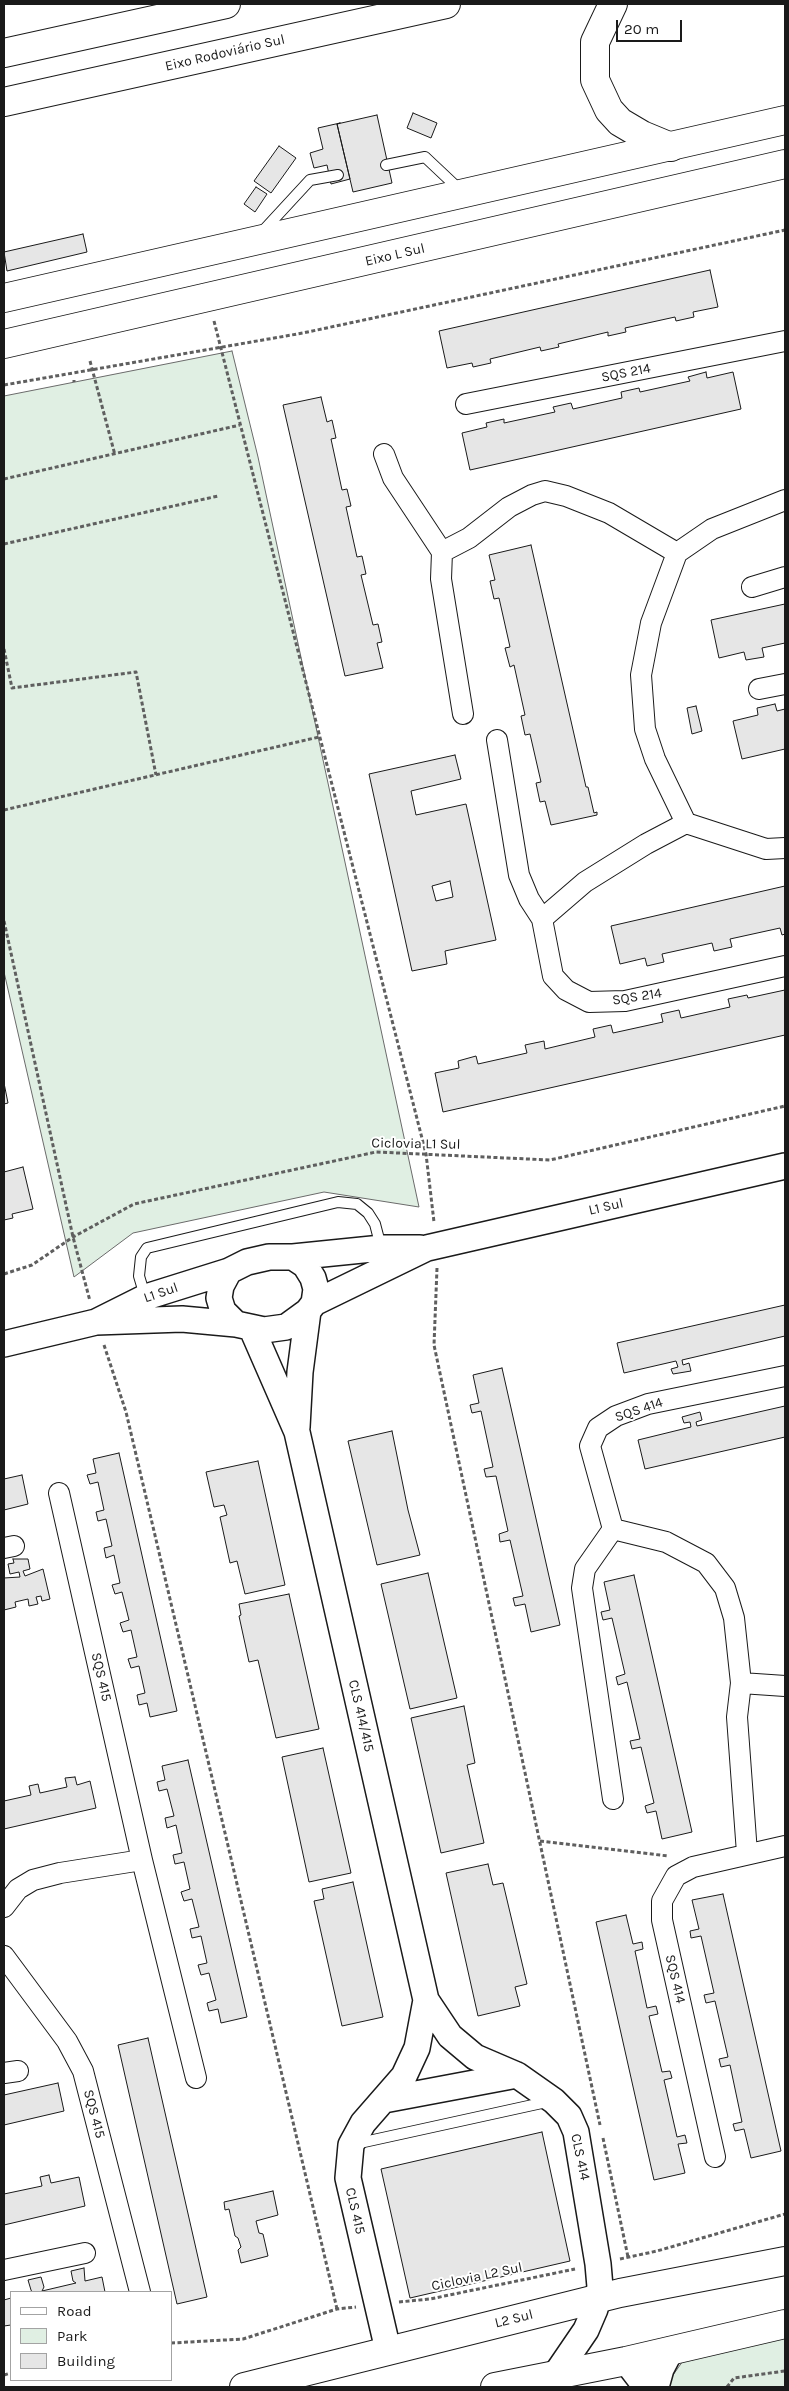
<!DOCTYPE html>
<html>
<head>
<meta charset="utf-8">
<style>
  body { margin:0 }
  #map { position:relative; width:789px; height:2391px; overflow:hidden; background:#fff; font-family:Karla,sans-serif }
  canvas { display:block }
  .frame { position:absolute; inset:0; border:5px solid #1a1a1a; pointer-events:none }
  .legend { position:absolute; left:10px; top:2291px; width:162px; height:90px; box-sizing:border-box; background:#fff; border:1px solid #a3a3a3; margin:0; padding:6px 9px; list-style:none; font-size:15px; color:#1a1a1a }
  .legend li { display:flex; align-items:center; gap:10px; height:25px }
  .legend b { width:25px; border:1px solid #a3a3a3 }
  .scale { position:absolute; left:616px; top:20px; width:66px; height:22px; box-sizing:border-box; border:2px solid #1a1a1a; border-top:0; padding-left:6px; font-size:15px; line-height:18px; white-space:nowrap; color:#1a1a1a; -webkit-text-stroke:4px #fff; paint-order:stroke }
</style>
</head>
<body>
<div id="map">
<canvas width="789" height="2391"></canvas>
<div class="frame"></div>
<ul class="legend">
<li><b style="height:6px;background:#fff"></b>Road</li>
<li><b style="height:14px;background:#e0efe3"></b>Park</li>
<li><b style="height:14px;background:#e6e6e6"></b>Building</li>
</ul>
<div class="scale">20 m</div>
</div>
<script>
const ctx = document.querySelector('canvas').getContext('2d');
ctx.lineJoin = 'round';
function fill(path, color) {
  ctx.fillStyle = color;
  ctx.fill(path, 'evenodd');
}
function poly(rows) {
  const path = new Path2D();
  for (const r of rows) {
    path.moveTo(r[0], r[1]);
    for (let i = 2; i < r.length; i += 2) path.lineTo(r[i], r[i + 1]);
  }
  return path;
}
function stroke(path, color, width, dash) {
  ctx.strokeStyle = color;
  ctx.lineWidth = width;
  ctx.lineCap = dash ? 'butt' : 'round';
  ctx.setLineDash(dash || []);
  ctx.stroke(path);
}
function write(font, color, halo, rows, align = 'center') {
  ctx.font = font + ' Karla,sans-serif';
  ctx.lineWidth = 4;
  ctx.setLineDash([]);
  ctx.textBaseline = 'middle';
  ctx.strokeStyle = halo;
  ctx.fillStyle = color;
  for (const [text, x, y, turn = 0] of rows) {
    ctx.save();
    ctx.translate(x, y);
    ctx.rotate((+turn || 0) * Math.PI / 180);
    ctx.textAlign = isNaN(turn) ? turn : align;
    if (halo) ctx.strokeText(text, 0, 0);
    ctx.fillText(text, 0, 0);
    ctx.restore();
  }
}
const green = poly([
  [232,351,258,457,419,1207,324,1192,133,1233,74,1277,4,972,4,396,232,351],
  [785,2336,785,2387,666,2387,666,2385,685,2358,785,2336]
]);
const building = poly([
  [413,113,437,123,431,138,407,128,413,113],
  [377,115,392,183,353,192,337,124,377,115],
  [340,123,337,124,350,179,331,184,327,165,314,168,310,153,323,149,318,128,340,123],
  [279,146,296,158,271,193,254,181,279,146],
  [256,187,267,194,255,212,244,204,256,187],
  [83,234,87,252,7,271,4,252,83,234],
  [710,270,718,307,693,312,694,317,676,321,675,317,625,328,626,332,608,336,608,332,558,344,559,347,541,351,540,347,490,359,491,363,473,367,472,363,447,368,439,331,710,270],
  [706,372,707,378,733,372,741,409,470,470,462,433,487,427,486,423,504,419,504,423,555,412,553,407,571,403,573,409,622,398,621,392,639,388,640,392,690,381,688,377,706,372],
  [321,397,327,422,332,420,336,438,331,439,342,490,347,489,351,506,346,507,357,557,362,556,366,574,361,575,373,625,378,624,382,642,377,643,383,668,345,676,283,405,321,397],
  [531,545,586,787,588,787,594,813,597,812,597,815,551,825,545,801,540,802,536,783,541,782,530,734,525,735,521,716,525,715,514,665,510,667,505,648,510,647,499,598,494,599,490,581,495,580,489,555,531,545],
  [785,604,785,643,762,648,764,657,746,660,744,652,719,658,711,620,785,604],
  [775,704,777,711,785,709,785,749,742,759,733,721,758,715,757,708,775,704],
  [696,706,702,731,692,734,687,708,696,706],
  [455,755,461,779,411,791,416,815,466,804,496,940,445,951,447,964,412,971,369,774,455,755],
  [450,881,453,897,436,901,432,886,450,881],
  [785,886,785,934,782,935,780,928,730,939,732,947,714,951,712,943,662,954,664,962,647,966,645,958,620,964,611,926,785,886],
  [785,990,785,1035,443,1112,435,1073,459,1068,458,1061,476,1056,478,1064,527,1053,525,1045,544,1041,545,1049,595,1037,593,1029,611,1025,613,1033,663,1022,661,1014,679,1010,681,1018,730,1007,728,999,747,995,748,998,785,990],
  [4,1083,8,1103,4,1104,4,1083],
  [23,1167,33,1209,12,1214,13,1218,4,1220,4,1172,23,1167],
  [785,1305,785,1336,682,1360,683,1365,689,1363,691,1371,673,1374,671,1369,678,1367,676,1361,624,1373,617,1343,785,1305],
  [502,1368,560,1625,531,1632,525,1604,515,1606,513,1598,523,1596,510,1540,500,1542,499,1534,508,1531,496,1476,486,1477,484,1469,493,1467,481,1411,472,1413,470,1405,479,1403,473,1375,502,1368],
  [785,1406,785,1437,645,1469,638,1440,691,1427,690,1422,684,1423,682,1417,700,1412,702,1420,696,1422,697,1426,785,1406],
  [392,1431,408,1510,420,1555,377,1565,348,1441,392,1431],
  [119,1453,177,1711,150,1717,147,1703,139,1705,137,1695,145,1693,139,1666,131,1668,128,1659,137,1657,131,1630,123,1632,120,1623,129,1620,122,1592,115,1594,112,1585,120,1583,114,1555,106,1558,104,1548,112,1546,106,1519,98,1521,96,1512,104,1510,98,1482,90,1484,87,1475,96,1473,93,1459,119,1453],
  [258,1461,285,1585,245,1594,237,1561,230,1563,220,1517,227,1515,224,1505,214,1507,206,1472,258,1461],
  [22,1475,28,1504,4,1510,4,1479,22,1475],
  [13,1559,28,1559,30,1569,23,1571,25,1576,43,1569,50,1599,42,1601,41,1596,36,1597,38,1604,29,1606,28,1599,15,1602,16,1607,4,1610,4,1578,20,1577,19,1572,10,1574,8,1564,14,1563,13,1559],
  [428,1573,457,1698,410,1709,381,1584,428,1573],
  [634,1575,692,1832,662,1839,656,1811,647,1813,645,1806,654,1803,641,1747,632,1749,630,1741,640,1739,627,1682,618,1685,616,1677,625,1674,612,1618,603,1620,601,1612,610,1610,604,1582,634,1575],
  [289,1594,319,1729,276,1738,258,1660,249,1662,239,1616,241,1615,239,1604,289,1594],
  [464,1706,475,1763,467,1765,484,1843,441,1853,411,1718,464,1706],
  [323,1748,351,1873,309,1882,282,1757,323,1748],
  [188,1760,247,2017,221,2023,218,2009,209,2011,207,2003,216,2000,209,1973,201,1975,198,1965,207,1963,201,1936,192,1938,190,1929,199,1927,192,1899,184,1901,181,1892,190,1889,184,1862,175,1864,173,1855,182,1853,176,1825,167,1828,165,1818,174,1816,167,1789,159,1791,157,1782,165,1780,162,1766,188,1760],
  [75,1777,77,1785,90,1781,96,1808,4,1829,4,1801,31,1795,29,1786,38,1784,40,1793,67,1787,65,1778,75,1777],
  [488,1864,493,1885,503,1883,527,1984,515,1987,520,2006,478,2016,446,1873,488,1864],
  [353,1882,383,2017,342,2026,314,1901,324,1899,322,1889,353,1882],
  [723,1894,781,2151,751,2158,744,2129,735,2131,733,2124,742,2122,730,2065,721,2067,719,2059,728,2057,715,2001,706,2003,704,1995,714,1993,701,1936,691,1938,690,1931,699,1929,692,1900,723,1894],
  [626,1915,633,1944,642,1942,643,1949,635,1951,647,2008,656,2006,658,2014,649,2016,662,2072,670,2071,672,2078,664,2080,677,2137,685,2135,687,2143,678,2144,685,2173,654,2180,596,1922,626,1915],
  [148,2038,207,2297,177,2304,118,2045,148,2038],
  [58,2083,64,2111,4,2125,4,2095,58,2083],
  [542,2132,570,2261,410,2298,381,2169,542,2132],
  [49,2175,51,2183,79,2177,85,2206,4,2225,4,2194,42,2186,40,2177,49,2175],
  [273,2191,278,2215,256,2221,259,2233,263,2234,268,2256,241,2263,238,2250,241,2247,238,2238,235,2236,229,2209,225,2210,224,2202,273,2191],
  [84,2268,85,2281,102,2277,105,2292,32,2292,31,2290,28,2280,41,2277,44,2287,42,2291,76,2283,73,2281,71,2271,84,2268],
  [11,2298,11,2325,4,2326,4,2300,11,2298]
]);
const path = poly([
  [214,321,426,1154,434,1222],
  [90,361,115,455],
  [74,380,74,382],
  [4,385,303,333,785,230],
  [4,479,240,425],
  [4,544,218,496],
  [4,649,12,688,136,672,156,775],
  [4,810,319,737],
  [4,921,73,1237,90,1301],
  [437,1268,434,1345,600,2125],
  [4,1274,32,1265,73,1237,134,1204,376,1152,550,1160,785,1106],
  [104,1345,126,1412,337,2309],
  [540,1841,668,1856],
  [603,2138,628,2257],
  [620,2259,657,2251,785,2214],
  [399,2302,430,2299,575,2269],
  [171,2343,243,2339,337,2309,356,2307],
  [4,2375,11,2373],
  [727,2387,734,2378,785,2371]
]);
const service = poly([
  [386,165,425,157,460,190],
  [262,232,310,180,338,175],
  [145,1296,139,1276,141,1257,147,1248,338,1202,357,1204,368,1213,375,1224,381,1247],
  [355,2144,551,2101]
]);
const minor = poly([
  [466,404,785,341],
  [384,454,393,478,442,552],
  [785,500,712,529,677,553,651,623,641,675,645,729,655,759,686,823,766,849,785,848],
  [752,587,785,577],
  [759,689,785,684],
  [463,714,441,579,442,552,469,538,509,507,532,495,545,491,566,496,609,513,677,553],
  [497,740,519,875,529,899,542,919,553,976,566,990,589,1002,625,1001,785,966],
  [542,919,585,882,646,844,686,823],
  [59,1493,142,1860,196,2078],
  [613,1529,585,1569,582,1588,613,1799],
  [4,1548,14,1546],
  [741,1683,785,1686],
  [747,1853,737,1717,741,1683,734,1618,725,1588,706,1563,666,1542,613,1529,590,1446,598,1428,616,1416,648,1404,785,1376],
  [4,1907,18,1889,33,1880,60,1873,142,1860],
  [4,1956,67,2041,83,2071,140,2292],
  [4,2073,18,2071],
  [715,2157,662,1920,662,1901,676,1876,693,1867,785,1846],
  [4,2270,85,2253]
]);
const tertiary = poly([
  [293,1257,382,1248,420,1248],
  [314,1303,427,1248,785,1166],
  [96,1322,146,1297,229,1271,247,1262,269,1257,293,1257,305,1265,313,1278,316,1289,314,1303,308,1311,286,1327,264,1330,236,1324,223,1311,219,1298,221,1286,229,1271],
  [252,1329,297,1432,426,2000,450,2036,475,2057,517,2075,554,2101,569,2116,576,2132,598,2264,600,2287,595,2309,586,2330,556,2374],
  [4,1344,96,1322,182,1319,236,1324],
  [297,1427,300,1372,308,1311],
  [384,2100,517,2075],
  [388,2350,348,2178,351,2145,363,2123,404,2076,417,2048,426,2000],
  [626,2361,646,2387],
  [656,2387,661,2369,671,2350]
]);
const primary = poly([
  [4,298,785,120],
  [4,344,785,164],
  [244,2387,620,2293,785,2261],
  [495,2387,626,2361,785,2324]
]);
const trunk = poly([
  [613,4,595,42,595,80,609,110,620,122,642,135,671,147],
  [4,53,226,4],
  [4,102,446,4]
]);
const streetNames = [
  ["Eixo Rodoviário Sul",225,53,-13],
  ["Eixo L Sul",395,255,-13],
  ["SQS 214",626,373,-11],
  ["SQS 214",637,997,-9],
  ["Ciclovia L1 Sul",416,1144,1],
  ["L1 Sul",606,1207,-13],
  ["L1 Sul",161,1293,-19],
  ["SQS 414",639,1410,-19],
  ["SQS 415",101,1677,77],
  ["CLS 414/415",361,1716,77],
  ["SQS 414",675,1979,77],
  ["SQS 415",94,2114,75],
  ["CLS 414",580,2157,78],
  ["CLS 415",355,2211,77],
  ["Ciclovia L2 Sul",477,2277,-12],
  ["L2 Sul",514,2319,-14]
];
fill(green, '#e0efe3');
stroke(green, '#6a6a6a', 1);
fill(building, '#e6e6e6');
stroke(building, '#1a1a1a', 1);
stroke(service, '#1a1a1a', 12);
stroke(minor, '#1a1a1a', 22);
stroke(tertiary, '#1a1a1a', 28);
stroke(primary, '#1a1a1a', 30);
stroke(trunk, '#1a1a1a', 30);
stroke(path, '#5f5f5f', 3, [4, 2.5]);
stroke(service, '#fff', 10);
stroke(minor, '#fff', 20);
stroke(tertiary, '#fff', 25);
stroke(primary, '#fff', 28);
stroke(trunk, '#fff', 28);
write('14px', '#1a1a1a', '#fff', streetNames);
</script>
</body>
</html>
